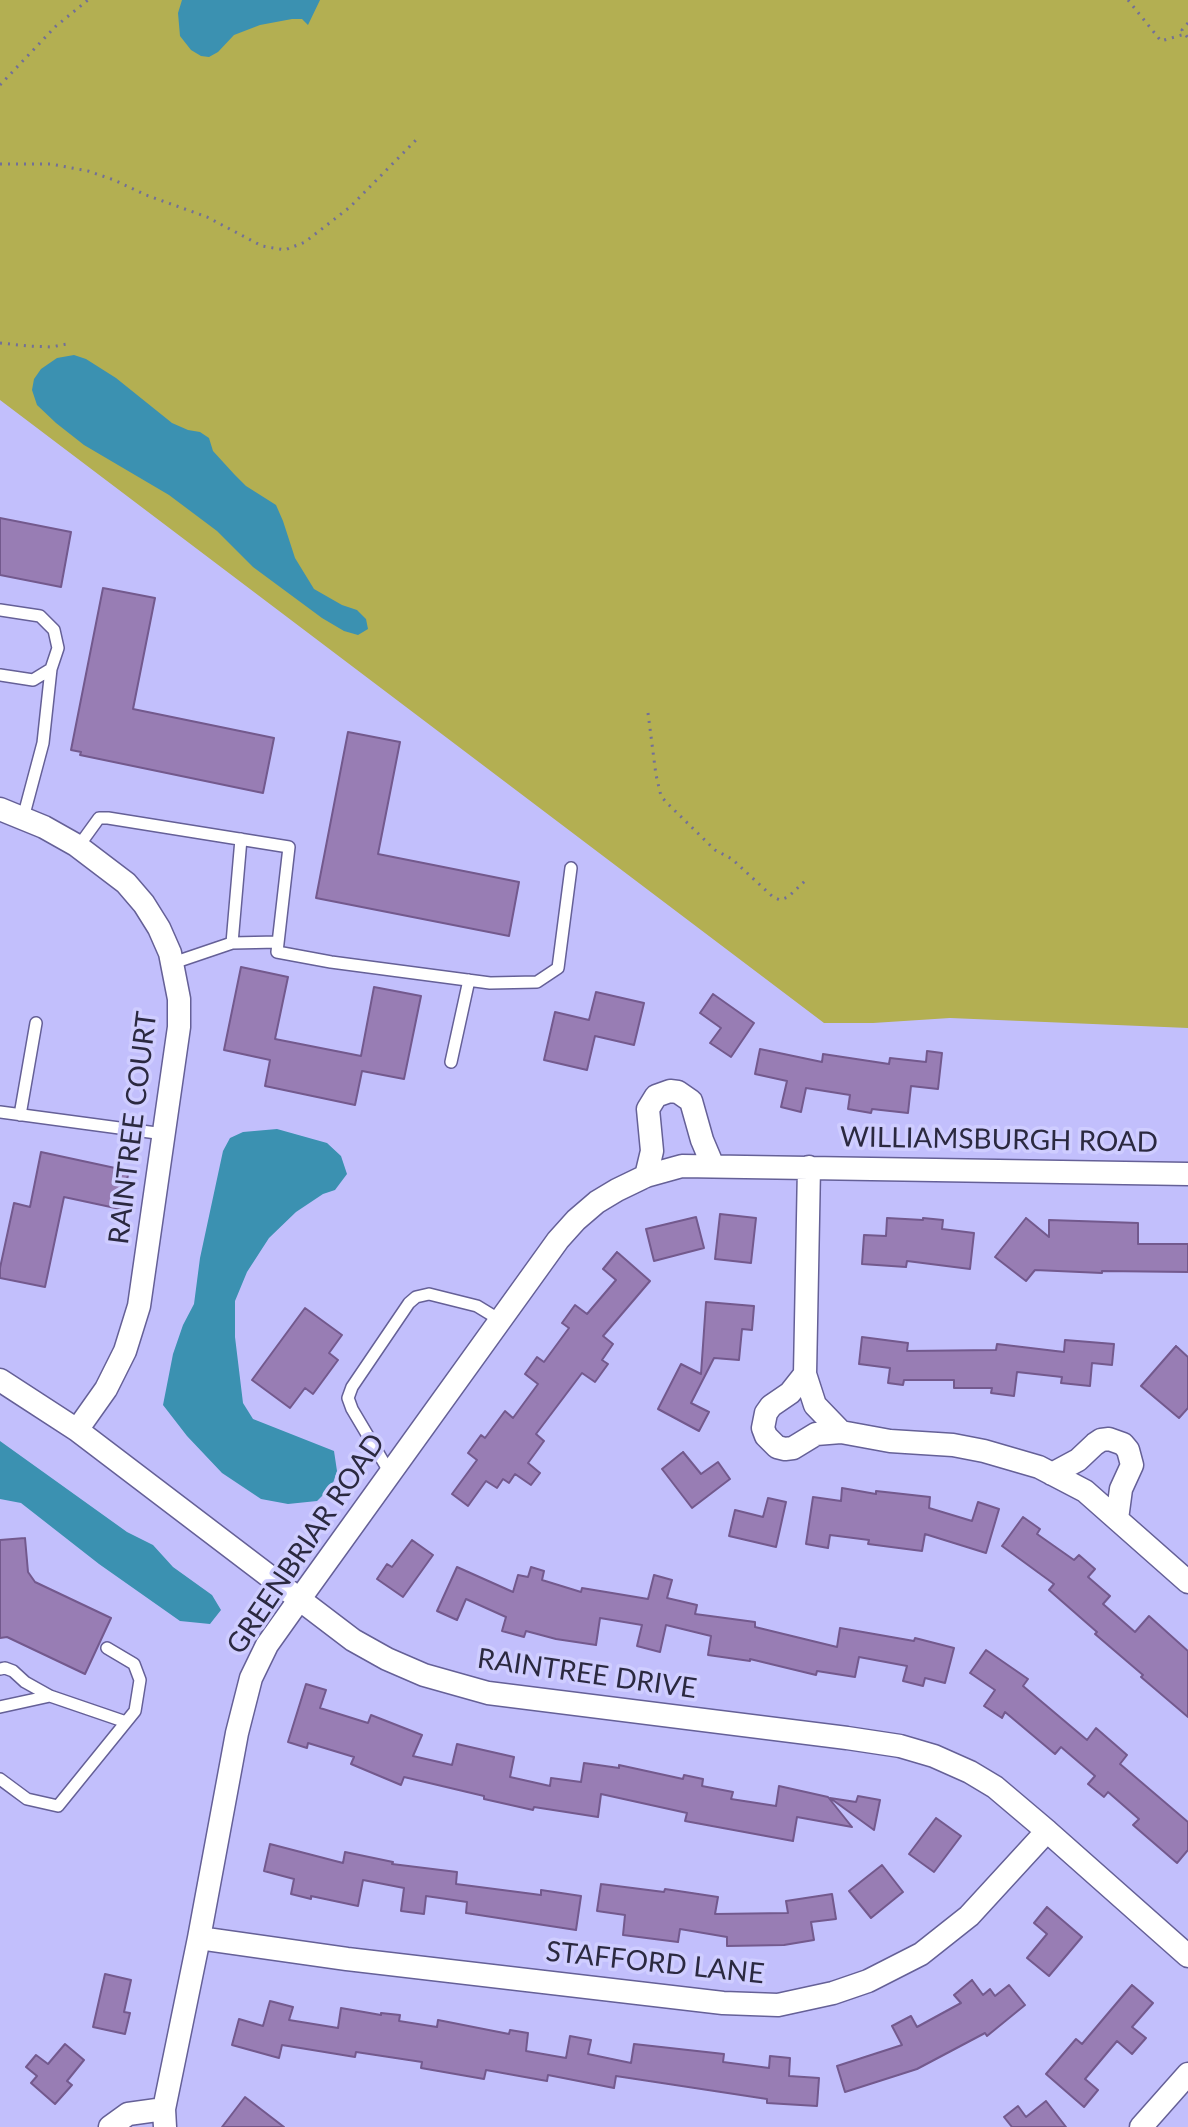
<!DOCTYPE html>
<html>
<head>
<meta charset="utf-8">
<style>
  body { margin:0 }
  canvas { display:block; background:#c2bffc }
</style>
</head>
<body>
<canvas width="1188" height="2127"></canvas>
<script>
const ctx = document.querySelector('canvas').getContext('2d');
ctx.lineJoin = 'round';
function fill(path, color) {
  ctx.fillStyle = color;
  ctx.fill(path, 'evenodd');
}
function poly(rows) {
  const path = new Path2D();
  for (const r of rows) {
    path.moveTo(r[0], r[1]);
    for (let i = 2; i < r.length; i += 2) path.lineTo(r[i], r[i + 1]);
  }
  return path;
}
function stroke(path, color, width, dash) {
  ctx.strokeStyle = color;
  ctx.lineWidth = width;
  ctx.lineCap = dash ? 'butt' : 'round';
  ctx.setLineDash(dash || []);
  ctx.stroke(path);
}
function write(font, color, halo, rows, align = 'center') {
  ctx.font = font + ' Lato,sans-serif';
  ctx.lineWidth = 7;
  ctx.setLineDash([]);
  ctx.textBaseline = 'middle';
  ctx.strokeStyle = halo;
  ctx.fillStyle = color;
  for (const [text, x, y, turn = 0] of rows) {
    ctx.save();
    ctx.translate(x, y);
    ctx.rotate((+turn || 0) * Math.PI / 180);
    ctx.textAlign = isNaN(turn) ? turn : align;
    if (halo) ctx.strokeText(text, 0, 0);
    ctx.fillText(text, 0, 0);
    ctx.restore();
  }
}
const green = poly([
  [0,0,1188,0,1188,1028,950,1018,873,1023,824,1023,0,400]
]);
const water = poly([
  [182,0,320,0,308,25,302,19,292,19,260,25,234,35,218,52,209,57,201,56,191,50,180,36,178,13],
  [74,355,86,359,116,378,172,423,188,430,200,432,209,438,213,451,234,474,246,486,276,505,283,521,295,558,314,589,342,605,357,610,366,619,368,629,358,635,344,631,322,618,253,567,217,531,169,495,84,445,56,423,37,405,32,390,34,379,41,369,57,358],
  [277,1129,327,1143,341,1156,347,1174,335,1190,323,1194,296,1212,269,1238,247,1272,235,1301,235,1337,243,1403,253,1419,334,1451,337,1471,332,1486,317,1501,288,1504,261,1499,222,1473,187,1436,163,1405,173,1354,183,1325,194,1304,200,1258,223,1151,230,1138,243,1132],
  [0,1441,127,1532,153,1545,173,1567,212,1595,221,1610,210,1624,180,1621,99,1564,21,1503,0,1499]
]);
const building = poly([
  [0,518,71,532,61,587,0,575,0,518],
  [103,588,155,598,133,709,274,738,263,793,80,755,81,752,71,750,103,588],
  [348,732,400,742,378,854,519,882,509,936,316,898,348,732],
  [241,967,288,977,275,1039,361,1056,374,987,421,996,404,1079,362,1071,355,1105,265,1086,270,1060,224,1050,241,967],
  [596,992,644,1003,634,1045,595,1036,587,1070,544,1060,555,1012,589,1020,596,992],
  [713,994,754,1023,731,1057,710,1043,721,1028,700,1013,713,994],
  [760,1049,822,1062,823,1054,889,1064,890,1058,926,1062,927,1051,942,1053,938,1089,911,1086,908,1113,872,1109,871,1113,848,1109,850,1095,806,1088,801,1112,781,1107,787,1081,755,1074,760,1049],
  [41,1152,129,1171,120,1209,64,1197,45,1287,0,1278,0,1268,14,1203,30,1207,41,1152],
  [720,1214,756,1218,751,1263,715,1259,720,1214],
  [696,1217,704,1248,654,1261,646,1229,696,1217],
  [887,1218,923,1220,923,1218,943,1220,942,1229,974,1233,970,1269,907,1261,906,1267,862,1264,864,1235,886,1236,887,1218],
  [1026,1218,1049,1237,1049,1220,1138,1223,1138,1244,1188,1244,1188,1272,1102,1271,1102,1273,1035,1270,1026,1281,995,1257,1026,1218],
  [617,1252,650,1281,603,1336,613,1344,602,1360,608,1364,595,1382,582,1373,536,1434,544,1441,528,1463,540,1473,531,1485,515,1474,509,1483,503,1479,497,1488,486,1481,468,1506,452,1494,477,1460,468,1453,481,1435,485,1438,505,1411,513,1418,538,1384,525,1374,537,1357,544,1362,569,1328,562,1323,575,1305,587,1314,616,1280,603,1269,617,1252],
  [706,1302,754,1306,752,1330,742,1329,739,1360,714,1358,691,1403,709,1412,699,1431,658,1409,681,1364,701,1374,706,1302],
  [305,1308,342,1335,329,1353,338,1360,313,1394,305,1388,290,1408,252,1380,305,1308],
  [862,1337,908,1343,907,1351,996,1350,997,1344,1064,1352,1065,1340,1114,1344,1112,1365,1092,1363,1090,1386,1061,1383,1062,1377,1017,1372,1014,1396,991,1393,992,1388,954,1388,954,1380,904,1380,903,1385,888,1383,890,1368,859,1364,862,1337],
  [1176,1346,1188,1357,1188,1408,1179,1418,1141,1386,1176,1346],
  [683,1452,701,1474,718,1462,730,1479,692,1508,662,1469,683,1452],
  [842,1488,876,1494,876,1491,930,1497,929,1508,972,1521,978,1502,999,1509,986,1553,925,1534,922,1551,868,1544,869,1540,830,1535,828,1548,806,1544,813,1497,841,1501,842,1488],
  [768,1498,786,1502,776,1547,729,1536,735,1510,763,1517,768,1498],
  [1023,1517,1040,1529,1037,1534,1074,1560,1079,1555,1095,1569,1088,1577,1110,1596,1103,1604,1135,1632,1149,1616,1188,1651,1188,1717,1141,1677,1143,1675,1095,1634,1097,1632,1049,1590,1054,1584,1002,1546,1023,1517],
  [25,1538,28,1572,35,1582,111,1618,85,1674,7,1637,0,1638,0,1540,25,1538],
  [412,1540,433,1555,403,1597,377,1579,387,1564,392,1567,412,1540],
  [457,1567,513,1592,518,1575,528,1577,531,1567,544,1571,542,1580,581,1592,582,1588,648,1599,654,1575,672,1580,667,1598,697,1605,695,1614,755,1622,755,1627,837,1647,840,1628,914,1641,915,1638,954,1648,945,1683,925,1678,923,1686,903,1681,907,1666,859,1657,855,1677,817,1671,816,1675,750,1659,750,1661,708,1655,711,1636,666,1625,660,1652,637,1646,642,1625,600,1618,596,1645,556,1639,526,1631,524,1637,502,1631,506,1617,466,1599,457,1620,437,1611,457,1567],
  [986,1650,1028,1679,1023,1686,1087,1740,1096,1728,1127,1755,1120,1764,1188,1822,1188,1850,1177,1863,1133,1825,1139,1819,1108,1792,1104,1797,1088,1784,1095,1776,1061,1747,1055,1754,1005,1712,1002,1718,984,1706,995,1690,970,1673,986,1650],
  [306,1684,326,1690,320,1708,368,1723,371,1715,422,1735,413,1756,452,1765,457,1744,514,1757,510,1777,550,1786,551,1778,581,1782,584,1763,619,1768,619,1765,683,1779,684,1775,703,1779,702,1786,733,1792,731,1799,776,1806,779,1786,828,1797,852,1827,797,1817,793,1841,685,1821,687,1813,601,1794,598,1817,534,1807,533,1810,484,1799,484,1796,404,1777,401,1785,351,1764,354,1757,308,1743,307,1748,288,1742,306,1684],
  [858,1796,880,1800,874,1830,830,1798,856,1802,858,1796],
  [936,1818,961,1836,934,1872,909,1854,936,1818],
  [270,1844,343,1863,345,1852,393,1862,392,1864,457,1872,456,1884,541,1895,541,1890,581,1896,576,1930,466,1913,467,1902,426,1896,424,1914,401,1911,404,1888,363,1880,358,1906,311,1896,311,1899,291,1894,294,1879,264,1871,270,1844],
  [882,1865,903,1892,871,1918,849,1891,882,1865],
  [601,1884,664,1892,665,1889,718,1897,715,1914,788,1913,786,1901,832,1894,836,1919,811,1922,814,1940,784,1945,727,1946,727,1937,680,1929,678,1942,623,1935,625,1915,597,1911,601,1884],
  [1047,1907,1082,1937,1049,1976,1027,1958,1047,1934,1034,1923,1047,1907],
  [105,1974,131,1980,124,2012,130,2013,125,2034,93,2027,105,1974],
  [972,1980,983,1995,990,1989,995,1996,1009,1985,1025,2005,987,2036,985,2033,917,2069,845,2092,837,2066,902,2045,892,2026,911,2016,917,2027,961,2003,954,1995,972,1980],
  [1132,1985,1153,2003,1132,2027,1146,2038,1132,2054,1117,2041,1085,2079,1098,2090,1084,2107,1046,2074,1076,2039,1082,2044,1132,1985],
  [270,2001,293,2007,289,2020,338,2028,341,2008,381,2015,381,2013,400,2015,399,2021,437,2027,438,2020,509,2034,510,2030,528,2033,526,2051,566,2058,570,2036,591,2040,588,2054,631,2063,634,2044,724,2054,723,2062,769,2068,770,2056,790,2058,789,2076,819,2078,817,2106,767,2103,767,2099,616,2076,614,2088,548,2075,547,2081,486,2070,484,2079,421,2068,422,2062,356,2052,355,2057,282,2045,279,2058,232,2045,239,2019,263,2026,270,2001],
  [65,2044,84,2060,67,2081,72,2085,55,2104,31,2083,37,2076,26,2067,36,2055,48,2064,65,2044],
  [245,2097,284,2127,222,2127,245,2097],
  [1046,2101,1066,2127,1012,2127,1004,2117,1018,2106,1026,2117,1046,2101]
]);
const path = poly([
  [1128,0,1161,41,1185,34],
  [1188,23,1182,30,1188,38],
  [0,85,56,26,88,0],
  [0,164,51,164,88,171,114,180,146,195,207,217,262,246,285,250,305,242,350,207,416,140],
  [0,343,28,346,51,347,67,344],
  [648,713,656,775,661,796,666,802,715,850,732,859,773,897,780,900,788,897,807,879]
]);
const lane = poly([
  [0,610,40,616,54,630,58,648,51,669,33,680,0,675],
  [23,818,43,743,51,669],
  [241,839,232,943,278,942],
  [78,847,99,818,108,818,289,847,277,952,331,962,490,983,537,982,558,968,571,868],
  [173,963,232,943],
  [451,1062,469,980],
  [0,1112,164,1134],
  [20,1115,36,1023],
  [390,1473,352,1409,348,1398,352,1387,409,1303,416,1297,429,1294,477,1306,500,1320],
  [0,1669,5,1668,13,1671,25,1682,50,1696,126,1722],
  [0,1707,50,1696],
  [0,1779,27,1799,58,1806,135,1711,140,1680,134,1664,107,1648]
]);
const street = poly([
  [0,809,44,827,76,845,126,883,144,904,159,928,170,953,179,999,179,1027,139,1306,125,1351,106,1389,77,1430],
  [809,1167,805,1374,815,1405,841,1432,890,1441,953,1445,984,1451,1039,1467,1085,1491,1188,1582],
  [646,1176,652,1151,648,1109,656,1096,670,1091,678,1092,691,1101,702,1140,713,1166],
  [805,1374,790,1393,771,1406,766,1413,763,1428,766,1436,777,1447,785,1449,793,1448,816,1434,841,1432],
  [0,1380,77,1430,353,1640,387,1659,424,1675,488,1693,847,1738,900,1746,934,1756,970,1772,995,1787,1047,1831,1188,1956],
  [1052,1474,1078,1460,1095,1444,1101,1440,1109,1439,1123,1444,1128,1450,1132,1465,1121,1489,1117,1519],
  [199,1938,347,1959,723,2003,778,2005,833,1993,868,1981,921,1954,969,1916,1047,1831],
  [110,2127,128,2114,164,2109],
  [165,2127,164,2109,199,1938,237,1733,251,1678,267,1645,299,1600,558,1240,576,1220,597,1202,617,1190,646,1176,682,1166,1188,1174],
  [1141,2127,1188,2074]
]);
const streetNames = [
  ["RAINTREE COURT",133,1128,-83],
  ["WILLIAMSBURGH ROAD",999,1140,1],
  ["GREENBRIAR ROAD",306,1544,-56],
  ["RAINTREE DRIVE",587,1674,8],
  ["STAFFORD LANE",655,1963,6]
];
fill(green, '#b3af52');
fill(water, '#3b91b1');
fill(building, '#987db4');
stroke(building, '#73598d', 2);
stroke(lane, '#656097', 14);
stroke(street, '#656097', 25);
stroke(path, '#726f98', 3, [2, 6]);
stroke(lane, '#fff', 11);
stroke(street, '#fff', 22);
write('28px', '#2b2940', '#cfcdff', streetNames);
</script>
</body>
</html>
